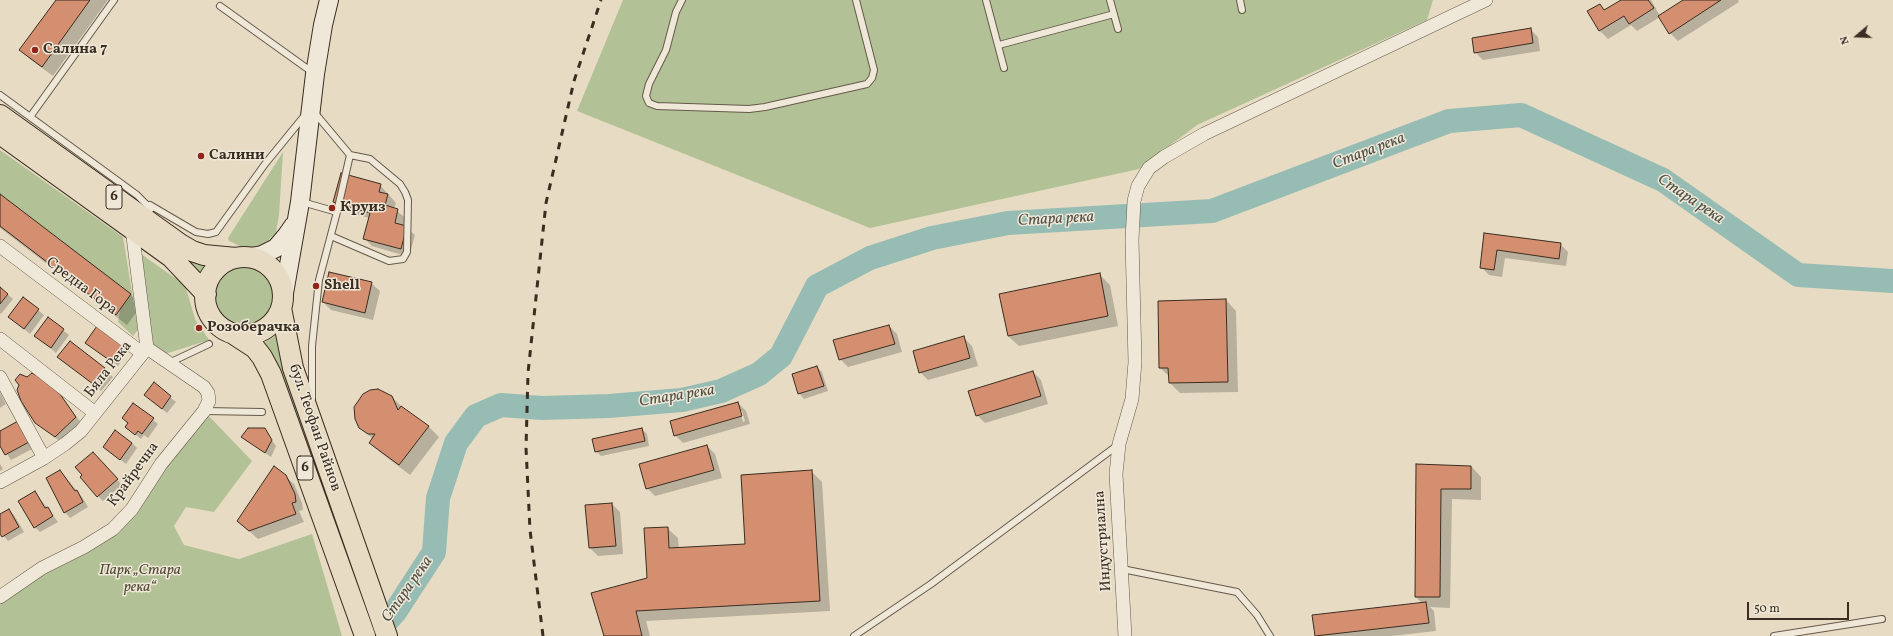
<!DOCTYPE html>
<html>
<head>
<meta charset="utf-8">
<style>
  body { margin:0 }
  #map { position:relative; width:1893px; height:636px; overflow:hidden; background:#e7dcc3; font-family:Vollkorn,serif }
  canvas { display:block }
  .north { position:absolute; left:1837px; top:16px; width:40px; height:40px; -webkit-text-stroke:3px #efe8d8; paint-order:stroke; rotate:251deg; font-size:11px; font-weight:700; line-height:16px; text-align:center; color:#3a2d21 }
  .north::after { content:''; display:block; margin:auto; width:14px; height:18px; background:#3a2d21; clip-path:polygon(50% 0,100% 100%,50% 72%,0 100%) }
  .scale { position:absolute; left:1747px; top:602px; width:102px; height:18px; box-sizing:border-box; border:2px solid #3a2d21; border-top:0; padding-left:5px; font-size:12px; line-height:14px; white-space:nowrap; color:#3a2d21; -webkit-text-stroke:3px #efe8d8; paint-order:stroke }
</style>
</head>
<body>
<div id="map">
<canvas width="1893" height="636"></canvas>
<div class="north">N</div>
<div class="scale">50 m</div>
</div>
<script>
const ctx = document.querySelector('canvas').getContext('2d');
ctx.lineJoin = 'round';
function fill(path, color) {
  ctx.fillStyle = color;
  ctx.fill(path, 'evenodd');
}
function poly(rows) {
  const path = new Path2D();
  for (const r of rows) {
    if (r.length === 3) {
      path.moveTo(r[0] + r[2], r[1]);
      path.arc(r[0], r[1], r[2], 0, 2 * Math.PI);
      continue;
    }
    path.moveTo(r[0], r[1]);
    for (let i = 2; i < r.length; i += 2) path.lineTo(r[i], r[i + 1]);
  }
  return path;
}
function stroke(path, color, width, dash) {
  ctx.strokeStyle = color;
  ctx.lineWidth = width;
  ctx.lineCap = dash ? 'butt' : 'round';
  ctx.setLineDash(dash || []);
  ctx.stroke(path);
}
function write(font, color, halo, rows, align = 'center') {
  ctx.font = font + ' Vollkorn,serif';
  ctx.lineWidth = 3;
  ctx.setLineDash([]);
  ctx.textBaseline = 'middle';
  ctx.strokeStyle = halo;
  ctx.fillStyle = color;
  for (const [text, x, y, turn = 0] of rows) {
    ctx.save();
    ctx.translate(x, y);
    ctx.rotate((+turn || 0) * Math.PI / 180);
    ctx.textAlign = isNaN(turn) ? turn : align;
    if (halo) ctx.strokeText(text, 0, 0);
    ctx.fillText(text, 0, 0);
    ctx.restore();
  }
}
const green = poly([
  [623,0,1433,0,1427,20,1197,125,1139,169,870,228,577,111],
  [0,150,123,237,138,330,133,336,118,322,123,293,0,199],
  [283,152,279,215,276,232,269,240,252,249,242,247,229,241,228,238],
  [169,245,207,265,197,276],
  [141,254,185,285,195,319,209,340,165,354,153,345],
  [244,297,31],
  [279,333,381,636,374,636,263,344],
  [204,411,252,461,214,512,186,507,174,526,184,545,239,559,312,534,342,636,0,636,0,597,113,529]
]);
const shadow = poly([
  [57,0,108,0,53,76,31,60,21,50],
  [1623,0,1651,0,1660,16,1685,0,1738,0,1739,2,1678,41,1670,33,1660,17,1637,31,1631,25,1608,39,1600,31,1588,12,1600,5,1605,11],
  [1530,29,1538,37,1540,51,1483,60,1475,52],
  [380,185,396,203,394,209,406,218,404,226,415,235,409,257,372,246,364,238,369,218,342,210,334,202],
  [0,195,131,295,141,306,127,325,0,228],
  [1485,234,1560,244,1568,252,1566,266,1505,258,1502,277,1489,275,1481,267],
  [1099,274,1110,285,1118,326,1019,346,1008,336],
  [371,283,380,291,373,320,331,310,323,302],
  [0,288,13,299,1,314,0,313],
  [23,298,44,315,30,334,9,317],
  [1226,300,1236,311,1238,392,1180,393,1170,383,1170,377,1160,368],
  [48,319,69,335,56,353,36,336],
  [889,326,897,334,902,352,848,367,840,359],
  [964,338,972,346,978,366,928,380,920,372],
  [70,343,113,377,101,391,59,357],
  [87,343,123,346,128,351,118,366],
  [817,367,822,372,828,391,804,399,799,393],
  [1033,372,1041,380,1048,404,985,423,977,415],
  [154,384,176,402,167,413,145,395],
  [378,390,392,397,403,408,429,427,439,437,410,475,381,453,370,443,373,439,360,427],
  [0,393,6,404,0,408],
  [59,395,83,425,63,444,36,422],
  [738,403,746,411,750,424,683,443,675,435],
  [740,411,742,411,745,421,743,422],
  [134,404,158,424,148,438,144,435,141,439,126,427],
  [18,423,34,448,11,460,0,444,0,432],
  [264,429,276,446,271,457,242,437],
  [642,429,647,434,649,446,601,456,596,451],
  [132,443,137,448,126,464,104,447],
  [707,446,715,454,722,478,655,496,647,488],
  [98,459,122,485,103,501,98,496],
  [0,464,3,469,0,471],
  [1417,465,1471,466,1481,477,1481,500,1452,499,1450,608,1430,607,1434,611,1436,631,1391,636,1316,636,1313,616,1423,604,1416,597],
  [60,471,82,497,88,507,70,518,65,512],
  [811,471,822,482,830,611,646,621,650,636,605,636,648,579,667,528,678,538,679,549,746,545],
  [285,476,294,484,302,503,303,510,299,511,304,522,258,539,238,521],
  [35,492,58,522,40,532,35,527],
  [612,504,620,512,623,554,598,556,590,548],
  [9,510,14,515,24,532,8,541,0,532,0,515]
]);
const river = poly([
  [373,636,395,612,434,552,438,498,456,443,476,416,501,405,542,408,609,406,682,400,721,391,759,374,781,356,817,286,870,258,932,238,1008,223,1212,211,1449,121,1521,115,1663,180,1798,275,1893,281]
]);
const building = poly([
  [56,0,90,0,42,67,19,50,56,0],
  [1621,0,1648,0,1654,8,1629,24,1624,16,1599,31,1587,11,1600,4,1604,10,1621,0],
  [1683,0,1721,0,1669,34,1658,16,1683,0],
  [1531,28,1533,43,1474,53,1472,38,1531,28],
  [341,173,381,184,379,192,388,194,385,205,398,209,395,223,407,226,401,249,363,239,370,213,333,202,341,173],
  [0,194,131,294,116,315,0,226,0,194],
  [1484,233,1561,243,1559,259,1497,250,1494,270,1480,268,1484,233],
  [329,272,372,282,365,313,322,302,329,272],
  [1100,273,1108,316,1008,336,999,294,1100,273],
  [0,287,8,294,0,304,0,287],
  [23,297,39,309,24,329,8,317,23,297],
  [1226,299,1228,382,1169,383,1168,368,1159,368,1158,301,1226,299],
  [48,317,64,329,51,348,34,336,48,317],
  [889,325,895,344,839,360,833,340,889,325],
  [97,326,124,345,112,362,85,343,97,326],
  [964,336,970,358,919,373,913,351,964,336],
  [70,341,105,368,93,384,57,357,70,341],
  [817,366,824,386,798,394,792,374,817,366],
  [1033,371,1041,396,976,416,968,391,1033,371],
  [32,373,41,378,60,394,76,417,55,437,35,423,21,401,17,390,19,385,15,380,20,374,27,377,32,373],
  [154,382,171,396,162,409,144,395,154,382],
  [378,389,392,396,398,410,401,406,429,426,399,465,369,443,375,434,368,434,359,428,355,419,354,407,363,394,370,390,378,389],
  [738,402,742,416,674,436,670,421,738,402],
  [133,403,154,418,142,434,138,431,135,435,125,427,128,423,122,418,133,403],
  [18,421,29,442,5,455,0,446,0,431,18,421],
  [248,428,265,428,272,440,265,453,241,437,248,428],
  [642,428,645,441,595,452,592,439,642,428],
  [115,430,132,443,120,460,103,447,115,430],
  [707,445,714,470,646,489,639,464,707,445],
  [93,452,118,479,97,497,80,477,82,475,75,467,93,452],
  [1416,464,1471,466,1471,489,1441,489,1440,597,1415,597,1416,464],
  [274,466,286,475,295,494,296,502,292,503,296,514,249,531,237,521,274,466],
  [60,470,75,491,77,490,83,502,64,513,46,478,60,470],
  [812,470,820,601,636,611,642,636,604,636,591,593,647,578,644,528,668,527,669,548,745,544,741,475,812,470],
  [35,491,45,508,48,507,53,516,34,528,18,501,35,491],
  [612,503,616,546,589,548,585,505,612,503],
  [9,509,19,527,2,537,0,534,0,514,9,509],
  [1426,602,1429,623,1315,636,1312,615,1426,602]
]);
const lane = poly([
  [682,0,676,12,666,50,649,84,646,96,649,103,657,106,749,109,765,107,867,84,872,78,874,70,856,0],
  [986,0,1004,68],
  [1110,0,1118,29],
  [1240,0,1242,10],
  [220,6,312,72],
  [999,45,1114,14],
  [0,95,137,195,151,209],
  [30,117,114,0],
  [302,202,337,212,350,155,314,112],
  [150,205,196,232,208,234,216,232,265,164,305,115],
  [331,236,389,261,403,259,407,252,408,200,405,192,400,184,370,159,350,155],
  [169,363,209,344],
  [312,400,312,346,319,280,337,212],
  [204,411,262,412],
  [1122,569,1237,592,1257,615,1270,636],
  [854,636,931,584,1118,445],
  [1774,636,1882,619]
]);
const street = poly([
  [0,246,142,353],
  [0,339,95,413],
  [0,377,44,458],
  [0,482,44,458,65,444,81,431,147,348,132,229],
  [0,597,42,568,84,547,113,529,132,509,161,464,204,411,209,401,208,393,204,387,147,348],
  [1125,636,1116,474,1119,444,1132,399,1135,362,1132,240,1134,201,1138,186,1149,168,1164,157,1204,134,1486,0]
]);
const secondary = poly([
  [245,258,262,255,276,248,287,235,294,225],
  [283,299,300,202,315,74,323,25,329,0]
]);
const primary = poly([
  [0,115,180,244,192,251,204,255,236,258],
  [0,134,171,257,206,294],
  [244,296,39],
  [281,308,293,368,387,636],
  [232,333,255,348,262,357,271,374,365,636]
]);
const rail = poly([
  [543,636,530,530,526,448,528,373,546,203,574,81,601,0]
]);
const markers = [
  [35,50,4,"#8f2418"],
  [201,156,4,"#8f2418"],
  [332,208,4,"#8f2418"],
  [316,286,4,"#8f2418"],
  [199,328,4,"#8f2418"]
];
const shields = [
  [114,197,16],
  [305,468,16]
];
const shieldNames = [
  ["6",114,197],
  ["6",305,468]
];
const poiNames = [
  ["Салина 7",43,50],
  ["Салини",209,156],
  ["Круиз",340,208],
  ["Shell",324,286],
  ["Розоберачка",207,328]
];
const streetNames = [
  ["Средна Гора",81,287,37],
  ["Бяла Река",109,370,-52],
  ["бул. Теофан Райнов",314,428,71],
  ["Крайречна",134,475,-54],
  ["Индустриална",1104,541,-94]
];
const parkNames = [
  ["Парк „Стара",140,571],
  ["река“",140,588]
];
const waterNames = [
  ["Стара река",1369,152,-21],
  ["Стара река",1690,200,34],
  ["Стара река",1056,220,-3],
  ["Стара река",677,397,-9],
  ["Стара река",408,590,-55]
];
fill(green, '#b2c196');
fill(shadow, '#0003');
stroke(river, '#97bcb3', 24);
fill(building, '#d38f70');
stroke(building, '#3a2d21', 1);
stroke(lane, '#65594a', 8);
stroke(street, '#65594a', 14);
stroke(secondary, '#3a2d21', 20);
stroke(primary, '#3a2d21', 22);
stroke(lane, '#efe8d8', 6);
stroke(street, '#efe8d8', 13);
stroke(secondary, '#efe8d8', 18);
stroke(primary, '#e7dcc3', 20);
stroke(rail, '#3a2d21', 3, [7, 7]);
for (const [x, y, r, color] of markers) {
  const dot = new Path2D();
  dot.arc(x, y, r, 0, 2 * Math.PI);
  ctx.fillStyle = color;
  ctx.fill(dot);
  stroke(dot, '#efe8d8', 1.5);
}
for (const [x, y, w] of shields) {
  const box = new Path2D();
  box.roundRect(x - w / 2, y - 12, w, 24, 3);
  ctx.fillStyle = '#efe8d8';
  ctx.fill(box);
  stroke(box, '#3a2d21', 1);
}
write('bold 14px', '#3a2d21', null, shieldNames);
write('bold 15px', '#3a2d21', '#efe8d8', poiNames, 'left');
write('15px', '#3a2d21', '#efe8d8', streetNames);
write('italic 15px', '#524b38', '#efe8d8', parkNames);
write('italic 16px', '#515146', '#efe8d8', waterNames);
</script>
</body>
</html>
